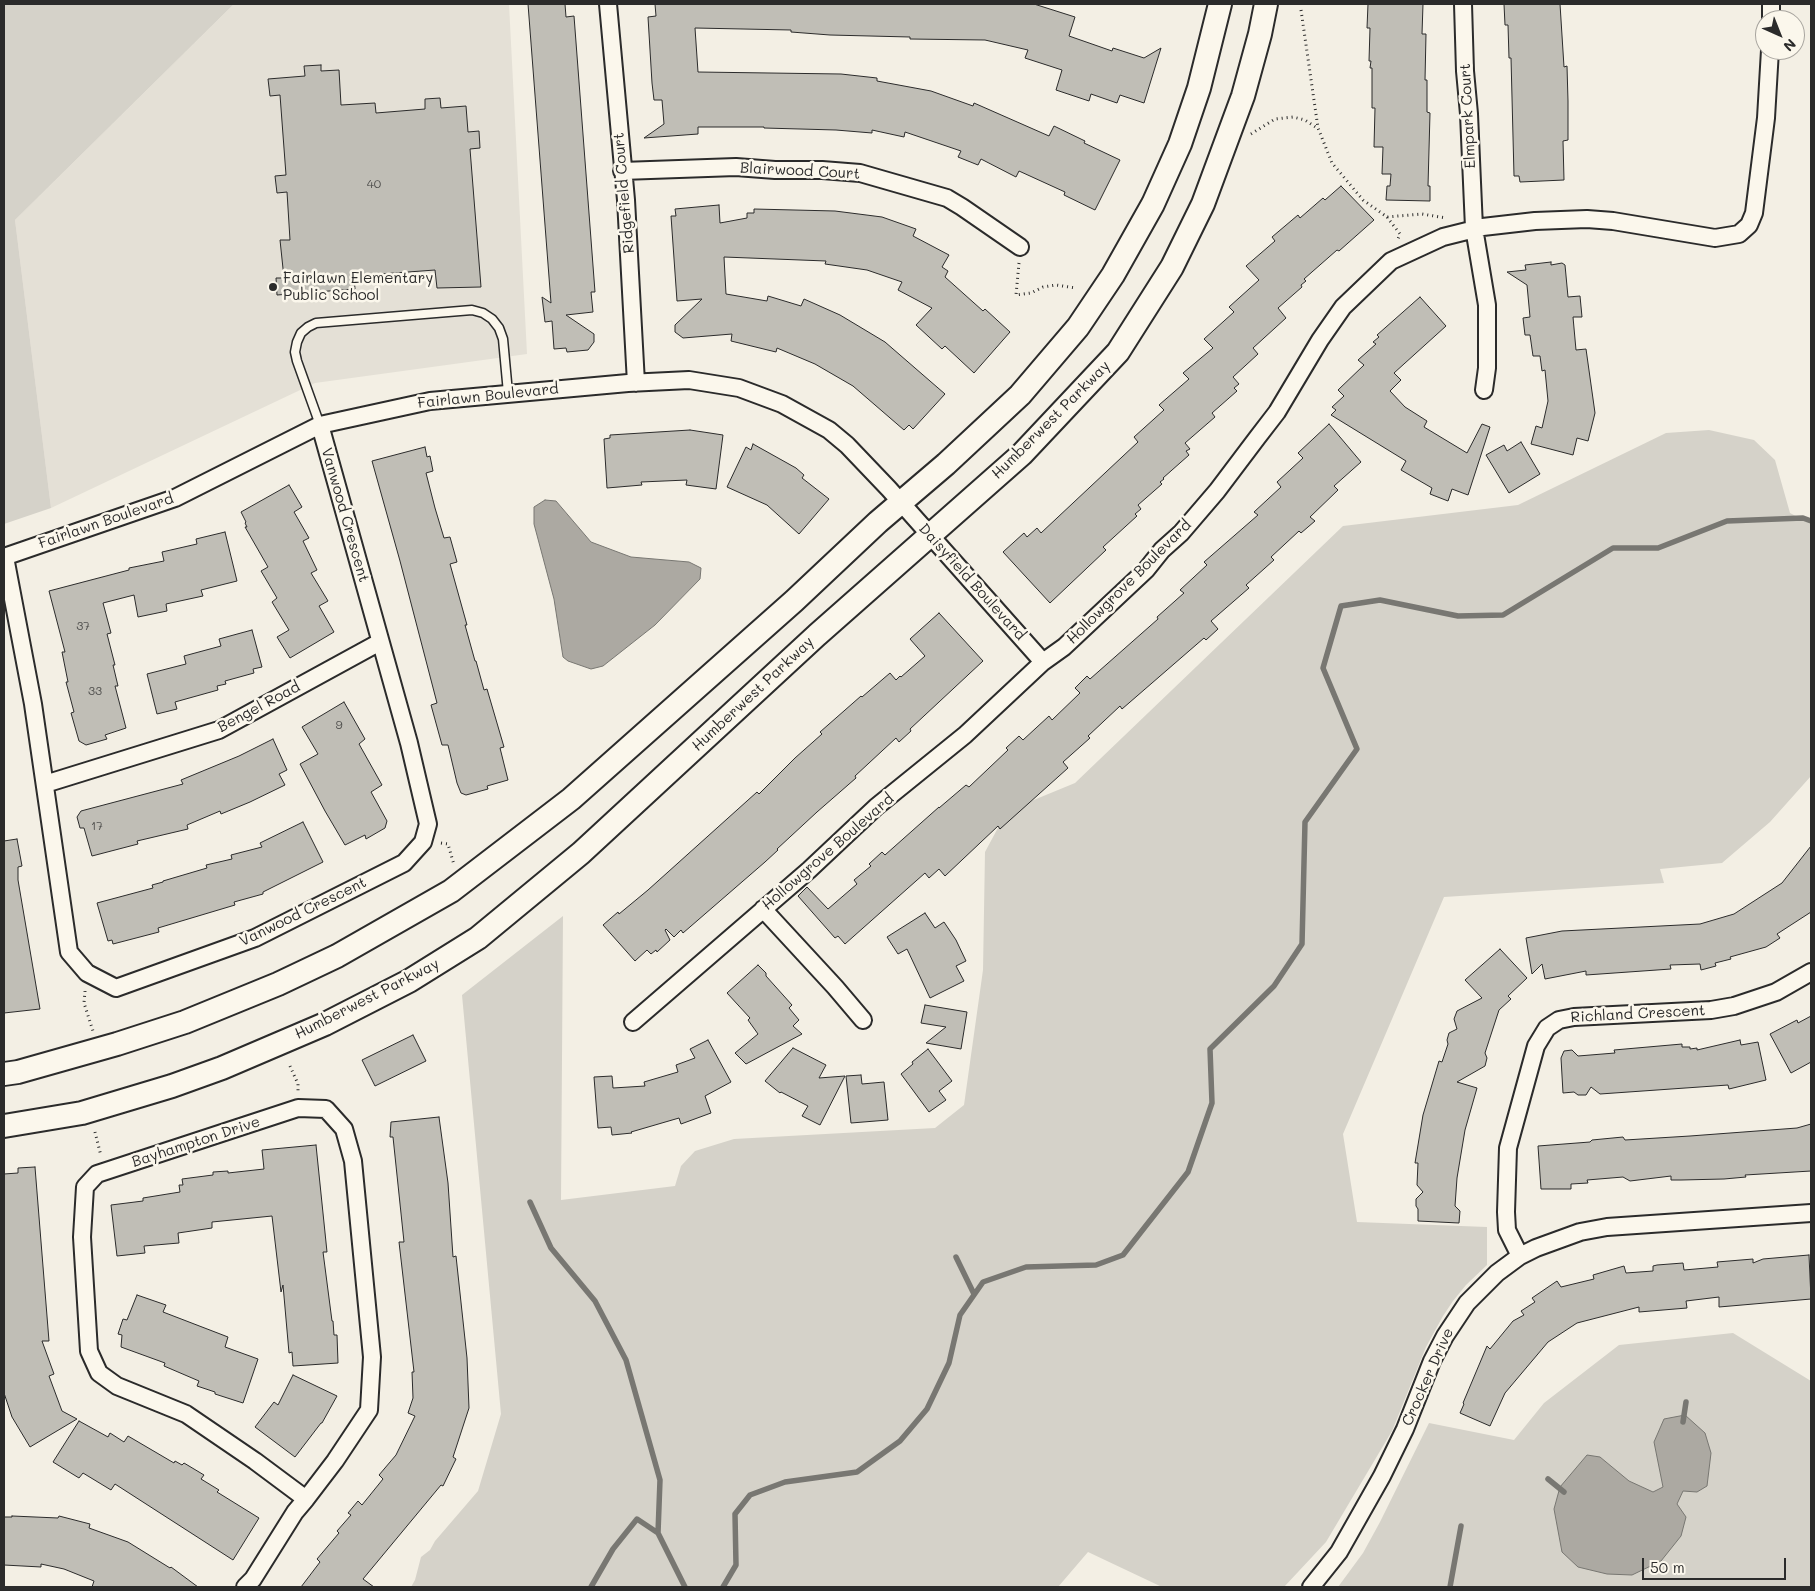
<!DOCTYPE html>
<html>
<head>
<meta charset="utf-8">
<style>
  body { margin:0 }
  #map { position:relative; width:1815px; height:1591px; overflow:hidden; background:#f3efe4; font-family:Mali,sans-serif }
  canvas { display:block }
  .frame { position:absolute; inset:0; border:5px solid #2b2b2b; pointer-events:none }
  .north { position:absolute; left:1755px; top:10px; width:50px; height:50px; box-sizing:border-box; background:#fbf7ec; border:1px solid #a8a59f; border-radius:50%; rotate:136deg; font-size:14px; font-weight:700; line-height:20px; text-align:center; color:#2b2b2b }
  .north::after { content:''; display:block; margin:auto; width:18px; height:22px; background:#2b2b2b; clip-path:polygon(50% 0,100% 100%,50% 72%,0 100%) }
  .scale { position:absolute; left:1642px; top:1558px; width:144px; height:22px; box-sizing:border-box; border:2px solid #2b2b2b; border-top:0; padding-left:6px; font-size:15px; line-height:18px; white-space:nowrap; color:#2b2b2b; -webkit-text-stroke:4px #fbf7ec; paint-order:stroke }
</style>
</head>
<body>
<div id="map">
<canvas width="1815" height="1591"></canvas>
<div class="frame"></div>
<div class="north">N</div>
<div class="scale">50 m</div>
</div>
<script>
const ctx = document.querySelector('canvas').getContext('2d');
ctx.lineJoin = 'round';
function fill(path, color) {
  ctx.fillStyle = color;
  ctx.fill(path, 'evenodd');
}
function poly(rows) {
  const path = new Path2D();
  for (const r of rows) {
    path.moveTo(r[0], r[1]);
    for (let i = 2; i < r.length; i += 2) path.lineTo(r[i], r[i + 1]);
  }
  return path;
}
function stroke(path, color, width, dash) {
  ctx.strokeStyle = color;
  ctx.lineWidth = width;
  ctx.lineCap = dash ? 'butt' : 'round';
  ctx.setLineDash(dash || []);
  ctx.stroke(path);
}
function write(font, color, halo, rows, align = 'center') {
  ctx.font = font + ' Mali,sans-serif';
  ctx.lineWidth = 5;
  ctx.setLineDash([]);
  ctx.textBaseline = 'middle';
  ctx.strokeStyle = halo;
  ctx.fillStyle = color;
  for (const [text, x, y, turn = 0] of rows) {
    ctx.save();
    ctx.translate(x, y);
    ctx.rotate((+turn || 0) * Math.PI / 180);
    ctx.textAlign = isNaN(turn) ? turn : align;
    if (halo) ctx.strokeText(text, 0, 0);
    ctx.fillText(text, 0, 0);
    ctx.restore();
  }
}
const built = poly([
  [234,4,509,4,527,354,315,383,51,508,15,220]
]);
const green = poly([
  [4,4,234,4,15,220,51,508,4,524],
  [1709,430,1754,440,1775,460,1790,513,1811,524,1811,776,1770,822,1722,863,1660,869,1664,883,1444,897,1343,1134,1357,1222,1487,1227,1487,1265,1466,1285,1453,1301,1443,1316,1426,1347,1392,1431,1326,1542,1284,1587,1162,1587,1088,1552,1058,1587,411,1587,415,1580,421,1557,430,1550,435,1541,478,1491,501,1414,462,995,563,916,561,1200,675,1186,681,1166,695,1151,734,1139,935,1128,964,1105,983,970,985,852,1007,811,1075,783,1343,526,1518,505,1666,433],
  [1733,1333,1811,1381,1811,1587,1338,1587,1363,1553,1380,1522,1429,1423,1514,1440,1544,1403,1619,1345]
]);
const water = poly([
  [545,500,556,501,591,542,631,557,689,562,701,568,700,579,655,625,603,666,591,669,568,661,563,657,554,599,534,524,534,507,545,500],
  [1685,1415,1705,1433,1711,1453,1707,1486,1697,1492,1683,1491,1677,1504,1686,1517,1681,1536,1661,1561,1632,1575,1607,1574,1578,1567,1562,1552,1554,1509,1560,1487,1587,1455,1600,1457,1629,1481,1653,1492,1663,1487,1654,1442,1664,1419,1685,1415]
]);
const stream = poly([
  [530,1202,551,1248,595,1301,626,1360,660,1480,658,1533,685,1587],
  [956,1257,974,1294],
  [1683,1422,1686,1402],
  [1548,1479,1564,1492],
  [591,1587,613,1549,637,1519,658,1533],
  [723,1587,736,1565,735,1514,750,1495,785,1482,857,1472,900,1441,927,1409,949,1363,960,1315,983,1282,1026,1267,1096,1265,1123,1255,1188,1172,1212,1103,1210,1049,1274,986,1302,944,1305,822,1357,749,1323,668,1341,606,1380,600,1458,616,1503,615,1613,548,1658,548,1727,521,1803,518,1811,521],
  [1450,1587,1461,1526]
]);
const building = poly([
  [528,4,565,4,566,17,574,16,595,292,591,292,593,312,566,315,594,334,594,342,588,350,567,352,566,348,554,349,552,321,545,322,542,297,551,303,528,4],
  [655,4,1034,4,1075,17,1069,36,1112,51,1113,48,1144,58,1161,48,1144,103,1120,95,1117,103,1091,94,1089,101,1056,90,1062,70,1025,58,1028,50,985,40,910,39,910,37,830,35,791,32,791,30,695,28,698,72,841,74,877,78,877,81,931,91,973,106,974,103,1049,136,1054,126,1085,141,1084,143,1120,160,1095,210,1064,195,1065,192,1019,171,1016,177,981,159,978,165,958,157,961,151,905,132,904,137,872,130,872,133,836,130,764,128,764,127,698,127,698,134,644,138,664,124,662,100,654,100,652,83,648,17,656,16,655,4],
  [1368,4,1423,4,1422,34,1426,34,1425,80,1427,80,1427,112,1430,113,1428,186,1430,186,1430,201,1386,200,1387,186,1390,186,1391,174,1382,174,1383,147,1374,147,1375,108,1372,108,1372,68,1370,68,1371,61,1369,61,1370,28,1367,28,1368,4],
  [1504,4,1560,4,1564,67,1567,66,1568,101,1568,140,1563,141,1564,180,1520,182,1519,176,1514,176,1511,58,1509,58,1508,25,1505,25,1504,4],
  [321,65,321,71,339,70,341,105,375,103,376,113,425,109,425,99,440,98,441,108,466,106,468,132,479,131,480,148,470,149,481,287,437,288,435,270,354,276,355,289,277,295,276,278,284,278,280,240,290,240,287,192,277,193,275,176,286,175,280,95,270,96,268,79,305,76,304,66,321,65],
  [1341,186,1374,220,1339,251,1337,250,1304,279,1306,281,1301,285,1302,287,1278,308,1286,318,1253,348,1258,354,1233,377,1239,384,1234,388,1237,391,1212,413,1215,417,1185,443,1190,449,1186,451,1189,455,1163,478,1164,479,1160,482,1162,484,1138,505,1141,509,1135,514,1137,516,1103,547,1106,550,1050,603,1003,552,1024,533,1027,537,1037,528,1041,533,1138,442,1134,437,1164,410,1159,405,1189,379,1183,373,1213,348,1204,339,1234,312,1229,307,1259,280,1246,266,1275,241,1272,237,1298,215,1300,218,1323,198,1325,200,1341,186],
  [719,205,720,223,747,218,747,213,754,213,754,209,835,211,882,217,916,229,913,236,949,255,942,267,948,271,945,277,983,311,985,309,1010,332,974,373,945,346,942,349,916,325,932,308,898,290,902,282,867,270,825,264,826,261,724,257,726,294,767,301,768,296,801,306,804,299,840,315,885,342,945,394,913,429,909,425,904,430,853,386,815,364,777,348,776,352,731,341,732,334,683,338,675,332,675,325,702,299,677,301,671,216,676,216,675,209,719,205],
  [1551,262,1551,265,1562,263,1565,265,1568,297,1580,296,1582,317,1573,317,1576,350,1586,349,1595,413,1588,441,1577,438,1573,455,1531,444,1536,426,1542,428,1548,401,1545,370,1542,371,1540,356,1533,356,1530,335,1525,335,1523,318,1530,317,1527,285,1507,272,1526,270,1525,265,1551,262],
  [1420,297,1446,326,1394,373,1401,380,1390,391,1405,407,1427,421,1424,427,1467,453,1482,424,1490,427,1468,495,1452,489,1448,501,1430,494,1432,488,1401,470,1406,461,1331,415,1336,410,1332,407,1344,396,1338,390,1364,365,1358,360,1376,344,1373,342,1379,337,1377,335,1420,297],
  [1329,424,1361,462,1334,486,1338,490,1310,517,1315,521,1301,533,1299,531,1271,557,1274,560,1246,585,1249,588,1211,621,1218,629,1206,640,1204,638,1122,709,1120,706,1088,736,1090,738,1063,762,1068,768,1000,829,998,826,945,876,939,869,929,878,925,873,845,944,838,936,835,938,798,896,807,887,828,909,857,884,854,880,871,866,869,864,882,852,885,855,939,807,939,808,966,785,969,787,1008,750,1006,748,1019,736,1023,740,1049,716,1052,720,1080,693,1075,688,1087,676,1090,679,1158,619,1157,617,1184,593,1180,590,1207,565,1204,562,1258,515,1254,512,1281,487,1277,482,1303,458,1298,453,1329,424],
  [690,430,723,435,716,489,686,485,687,480,641,482,642,485,607,488,604,439,610,438,610,435,690,430],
  [1521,442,1540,474,1509,493,1486,455,1504,445,1507,451,1521,442],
  [753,444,796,468,804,475,802,478,829,499,799,534,767,505,727,487,746,447,751,450,753,444],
  [425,447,427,457,430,456,433,471,426,473,435,508,444,538,450,537,457,562,450,564,467,625,465,625,475,661,476,661,484,690,487,689,504,747,500,748,508,780,487,786,488,789,466,795,461,793,457,783,448,745,442,745,431,705,437,703,400,561,372,461,425,447],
  [289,485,302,507,294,512,309,538,303,541,317,570,311,573,328,601,319,606,334,632,290,658,277,637,289,630,272,602,277,598,261,571,268,567,245,527,247,527,245,523,246,522,241,512,289,485],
  [225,532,237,581,201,590,203,596,166,604,167,611,138,617,134,595,103,603,111,633,107,634,115,665,113,665,118,686,115,686,126,728,105,735,107,739,86,745,79,741,71,713,74,712,66,682,68,682,62,652,65,652,49,591,129,570,129,568,164,561,162,552,197,544,196,539,225,532],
  [939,613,983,661,910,729,911,731,899,742,896,738,855,776,856,778,817,812,777,849,778,850,765,862,683,933,681,930,674,937,666,929,665,930,670,940,657,952,656,950,651,954,647,950,635,961,603,925,618,912,619,914,648,890,757,792,759,794,795,758,822,734,820,732,861,696,862,697,890,673,896,680,900,676,901,677,925,656,910,639,939,613],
  [252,630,262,667,253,669,254,673,225,681,226,684,217,686,218,690,175,702,177,709,157,714,147,674,186,664,184,656,221,646,219,639,252,630],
  [344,702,365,739,359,744,382,785,371,792,387,821,385,828,366,839,365,835,345,845,325,811,300,764,318,754,302,727,344,702],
  [273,739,287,770,279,774,285,785,250,802,221,814,220,811,187,825,188,829,137,841,138,844,92,856,84,828,80,828,77,817,81,811,183,784,181,780,239,756,273,739],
  [303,822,323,862,263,892,263,894,234,902,235,905,158,928,159,932,113,944,112,940,108,941,97,903,153,888,152,885,163,882,163,881,207,868,206,865,232,859,231,855,262,847,260,843,303,822],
  [17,839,22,866,18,867,18,880,40,1009,4,1013,4,841,17,839],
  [1811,846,1811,912,1777,934,1780,938,1766,947,1730,957,1731,959,1715,963,1716,966,1701,970,1700,964,1670,965,1671,969,1586,975,1586,971,1545,979,1542,964,1532,974,1526,938,1562,931,1700,924,1734,914,1782,883,1811,846],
  [925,913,935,928,944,922,956,940,966,961,956,966,964,981,930,998,907,949,898,954,887,937,925,913],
  [1500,949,1527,978,1508,996,1511,999,1499,1010,1485,1053,1487,1058,1485,1066,1457,1082,1477,1088,1465,1130,1457,1178,1455,1206,1460,1211,1459,1223,1418,1221,1418,1209,1416,1206,1416,1199,1423,1192,1417,1185,1418,1163,1415,1163,1423,1115,1439,1061,1442,1062,1448,1044,1447,1040,1449,1033,1457,1029,1454,1019,1457,1011,1482,998,1465,980,1500,949],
  [758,965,766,973,766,976,792,1005,789,1008,799,1020,793,1026,802,1034,746,1064,735,1053,758,1034,748,1020,750,1018,727,993,758,965],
  [925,1005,967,1012,961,1049,926,1043,946,1027,921,1023,925,1005],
  [1811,1016,1811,1062,1791,1073,1770,1034,1797,1020,1798,1023,1811,1016],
  [413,1035,426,1061,375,1086,362,1060,413,1035],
  [708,1040,731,1082,705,1096,711,1113,681,1124,679,1118,631,1132,632,1133,612,1135,611,1127,598,1128,594,1077,612,1076,613,1088,645,1086,644,1082,678,1072,676,1065,695,1058,690,1049,708,1040],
  [1740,1040,1741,1045,1758,1042,1766,1080,1729,1089,1728,1085,1600,1094,1591,1087,1586,1095,1578,1095,1574,1092,1563,1093,1561,1058,1564,1051,1572,1050,1578,1056,1615,1053,1614,1050,1682,1044,1682,1047,1690,1047,1690,1049,1697,1048,1697,1050,1740,1040],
  [793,1048,826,1065,819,1078,845,1076,820,1125,802,1116,808,1106,781,1092,780,1093,765,1081,793,1048],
  [928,1049,952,1081,939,1091,946,1100,929,1112,901,1074,913,1064,912,1062,928,1049],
  [861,1075,862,1084,884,1082,888,1120,851,1123,846,1076,861,1075],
  [439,1117,448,1183,453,1257,456,1256,467,1358,469,1408,453,1457,456,1459,443,1486,441,1485,363,1579,374,1587,301,1587,320,1562,317,1559,339,1533,337,1531,351,1515,348,1513,358,1501,362,1505,383,1479,379,1475,396,1455,415,1416,408,1413,413,1398,412,1372,414,1372,399,1242,404,1242,393,1137,390,1137,391,1122,439,1117],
  [1811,1124,1811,1171,1745,1175,1746,1177,1724,1179,1681,1180,1671,1180,1671,1176,1630,1181,1623,1177,1587,1180,1588,1183,1571,1184,1571,1189,1541,1189,1538,1146,1590,1142,1592,1140,1623,1137,1625,1140,1690,1136,1797,1128,1811,1124],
  [316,1145,327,1252,323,1252,332,1321,333,1321,334,1335,337,1335,338,1363,293,1366,292,1352,289,1353,283,1285,281,1292,272,1216,212,1222,212,1228,178,1233,179,1243,144,1246,145,1253,117,1256,111,1205,143,1201,143,1198,180,1192,179,1185,183,1185,182,1179,213,1175,213,1172,228,1171,228,1173,264,1169,262,1150,316,1145],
  [35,1167,49,1341,42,1341,54,1374,49,1376,62,1411,77,1419,30,1447,12,1417,4,1393,4,1174,18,1173,18,1168,35,1167],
  [1809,1255,1811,1299,1719,1307,1719,1297,1686,1301,1687,1308,1639,1312,1639,1307,1577,1323,1548,1342,1505,1393,1490,1426,1460,1413,1464,1404,1463,1403,1487,1346,1490,1349,1513,1321,1524,1315,1521,1311,1535,1302,1532,1298,1557,1281,1561,1287,1594,1279,1593,1275,1624,1266,1626,1273,1653,1271,1653,1266,1657,1265,1683,1263,1684,1270,1718,1267,1717,1262,1753,1259,1753,1263,1763,1259,1809,1255],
  [137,1295,166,1305,163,1312,228,1337,225,1347,258,1359,243,1403,215,1394,215,1392,197,1386,199,1381,164,1366,165,1363,121,1347,122,1335,118,1334,123,1319,127,1320,137,1295],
  [293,1375,337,1396,322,1423,321,1423,295,1457,255,1427,274,1402,278,1405,293,1375],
  [79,1421,108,1437,110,1433,124,1442,128,1436,174,1463,175,1461,182,1465,184,1463,204,1475,201,1479,219,1490,217,1492,259,1518,233,1560,115,1484,111,1490,83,1473,79,1478,53,1462,79,1421],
  [12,1516,58,1518,59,1516,90,1524,89,1528,128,1542,170,1568,171,1567,198,1587,92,1587,94,1581,64,1569,41,1564,41,1567,4,1565,4,1517,12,1517,12,1516]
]);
const path = poly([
  [1301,10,1318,128,1332,163,1363,200,1387,217,1422,214,1446,218],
  [1251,134,1275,119,1293,117,1305,120,1317,128],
  [1387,217,1400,234,1398,239],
  [1019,263,1016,295,1031,293,1043,287,1056,285,1076,288],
  [441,843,448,844,454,865],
  [85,991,84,1003,93,1031],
  [290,1066,298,1084,298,1091],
  [95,1132,101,1156]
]);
const service = poly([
  [320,425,297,361,295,352,297,342,301,333,308,327,316,323,472,310,483,313,492,319,499,328,503,339,508,393]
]);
const minor = poly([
  [608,4,626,200,636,383],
  [1463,4,1465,71,1469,114,1474,228,1487,305,1487,368,1484,390],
  [1771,20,1771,4],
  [622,171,736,167,775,170,822,170,860,173,947,198,962,207,1020,247],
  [4,557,175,498,320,425,430,401,628,383,689,380,739,388,782,404,829,430,847,445,889,489,1043,662],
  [5,557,33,704,69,952,87,973,116,988,255,938,404,863,423,842,428,824,409,743,320,425],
  [45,784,219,730,380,642],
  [763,909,835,987,863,1020],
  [633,1022,809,870,876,807,965,735,1043,662,1064,647,1146,570,1162,550,1181,533,1217,491,1257,438,1277,412,1320,340,1343,307,1391,261,1443,237,1471,230,1474,228,1535,221,1587,219,1613,221,1715,238,1739,234,1749,225,1754,213,1766,118,1770,50],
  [1520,1256,1507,1230,1506,1212,1508,1148,1536,1046,1547,1028,1559,1020,1574,1017,1711,1010,1734,1006,1776,992,1811,972],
  [245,1587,253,1579,295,1512,306,1499,335,1461,369,1410,372,1357,353,1161,344,1129,326,1109,298,1108,97,1174,85,1187,82,1237,89,1351,99,1373,117,1386,186,1414,255,1461,306,1499],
  [1311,1587,1339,1552,1382,1476,1405,1429,1432,1361,1445,1336,1467,1303,1497,1273,1520,1256,1536,1248,1580,1232,1607,1227,1811,1213]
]);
const secondary = poly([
  [4,1074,18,1072,117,1044,185,1022,278,984,337,956,451,891,571,799,794,601,878,522,946,464,1020,395,1078,327,1113,275,1153,204,1180,144,1199,88,1220,4],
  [4,1126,82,1113,172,1086,222,1068,325,1024,409,981,478,938,581,853,817,635,1022,454,1118,352,1172,267,1203,204,1243,96,1260,34,1266,4]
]);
const markers = [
  [273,287,5,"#2b2b2b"]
];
const numberNames = [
  ["40",374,184],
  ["37",83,626],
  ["33",95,691],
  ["9",339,725],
  ["17",97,826]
];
const streetNames = [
  ["Elmpark Court",1468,116,-93],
  ["Blairwood Court",800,171,3],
  ["Ridgefield Court",624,193,-95],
  ["Fairlawn Boulevard",488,396,-6],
  ["Humberwest Parkway",1051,420,-45],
  ["Vanwood Crescent",345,515,74],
  ["Fairlawn Boulevard",106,521,-19],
  ["Daisyfield Boulevard",972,582,48],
  ["Hollowgrove Boulevard",1129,582,-45],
  ["Humberwest Parkway",753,694,-43],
  ["Bengel Road",259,707,-28],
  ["Hollowgrove Boulevard",828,852,-41],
  ["Vanwood Crescent",303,912,-26],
  ["Humberwest Parkway",367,999,-27],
  ["Richland Crescent",1638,1014,-3],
  ["Bayhampton Drive",196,1142,-18],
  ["Crocker Drive",1428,1377,-66]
];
const poiNames = [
  ["Fairlawn Elementary",283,278],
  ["Public School",283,295]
];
fill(built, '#e4e0d6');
fill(green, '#d5d2c9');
fill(water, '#aca9a2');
stroke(water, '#787772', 1);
stroke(stream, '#787772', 5.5);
fill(building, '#c0beb6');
stroke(building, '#2b2b2b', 1);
stroke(service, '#2b2b2b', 11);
stroke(minor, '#2b2b2b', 20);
stroke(secondary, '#2b2b2b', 26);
stroke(path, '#2b2b2b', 3, [1, 4]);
stroke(service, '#fbf7ec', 8);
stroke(minor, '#fbf7ec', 16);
stroke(secondary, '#fbf7ec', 22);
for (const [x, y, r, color] of markers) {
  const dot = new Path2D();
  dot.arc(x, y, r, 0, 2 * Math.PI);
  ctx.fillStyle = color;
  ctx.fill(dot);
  stroke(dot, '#fbf7ec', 2);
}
write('12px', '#50504e', null, numberNames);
write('15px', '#2b2b2b', '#fbf7ec', streetNames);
write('15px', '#2b2b2b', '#fbf7ec', poiNames, 'left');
</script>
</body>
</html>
